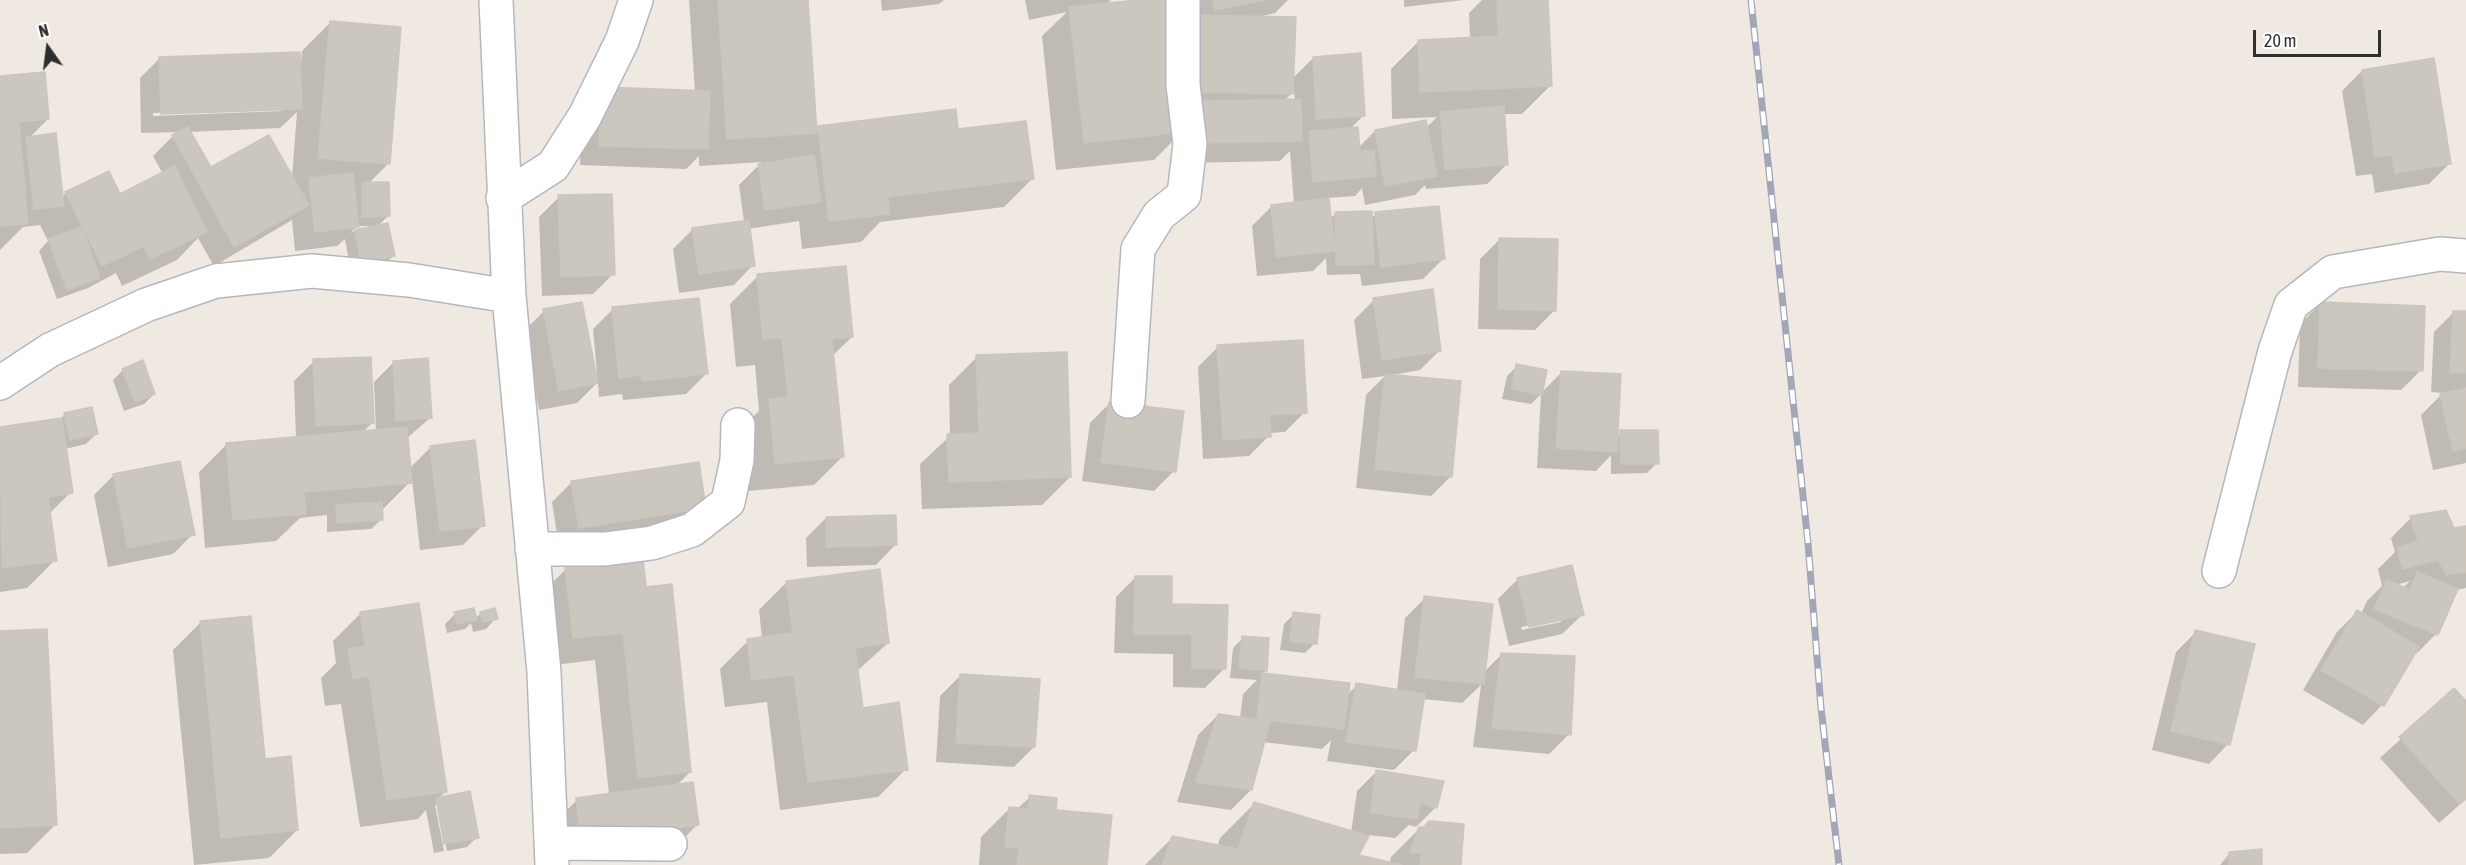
<!DOCTYPE html>
<html>
<head>
<meta charset="utf-8">
<style>
  body { margin:0 }
  #map { position:relative; width:2466px; height:865px; overflow:hidden; background:#efe9e1; font-family:"Asap Condensed",sans-serif }
  canvas { display:block }
  .north { position:absolute; left:18px; top:18px; width:60px; height:60px; -webkit-text-stroke:4px #fff; paint-order:stroke; rotate:346deg; font-size:16px; font-weight:700; line-height:24px; text-align:center; color:#2e2e2e }
  .north::after { content:''; display:block; margin:auto; width:21px; height:27px; background:#2e2e2e; clip-path:polygon(50% 0,100% 100%,50% 72%,0 100%) }
  .scale { position:absolute; left:2253px; top:30px; width:128px; height:27px; box-sizing:border-box; border:3px solid #2e2e2e; border-top:0; padding-left:8px; font-size:18px; line-height:21px; white-space:nowrap; color:#2e2e2e; -webkit-text-stroke:4px #fff; paint-order:stroke }
</style>
</head>
<body>
<div id="map">
<canvas width="2466" height="865"></canvas>
<div class="north">N</div>
<div class="scale">20 m</div>
</div>
<script>
const ctx = document.querySelector('canvas').getContext('2d');
ctx.lineJoin = 'round';
function fill(path, color) {
  ctx.fillStyle = color;
  ctx.fill(path, 'evenodd');
}
function poly(rows) {
  const path = new Path2D();
  for (const r of rows) {
    path.moveTo(r[0], r[1]);
    for (let i = 2; i < r.length; i += 2) path.lineTo(r[i], r[i + 1]);
  }
  return path;
}
function stroke(path, color, width, dash) {
  ctx.strokeStyle = color;
  ctx.lineWidth = width;
  ctx.lineCap = dash ? 'butt' : 'round';
  ctx.setLineDash(dash || []);
  ctx.stroke(path);
}
const shadow = poly([
  [689,0,807,0,815,131,819,128,957,131,1032,179,1004,207,880,222,861,242,802,249,799,221,748,229,753,265,734,285,679,293,673,249,693,229,744,222,739,185,762,162,699,166,699,156,686,169,580,165,582,109,695,92],
  [881,0,944,0,939,4,882,11],
  [1025,0,1111,0,1106,5,1151,0,1288,0,1275,13,1258,17,1292,79,1313,58,1363,116,1350,129,1358,148,1375,131,1426,128,1437,117,1392,119,1391,69,1419,41,1470,39,1469,13,1482,0,1547,0,1550,86,1522,114,1503,114,1507,164,1487,184,1426,189,1425,185,1415,195,1365,205,1362,188,1355,196,1327,198,1330,219,1335,214,1371,219,1376,214,1443,259,1423,279,1362,286,1360,274,1327,275,1326,258,1313,271,1257,276,1252,226,1272,206,1294,204,1290,151,1280,161,1184,163,1183,131,1154,160,1056,170,1042,36,1067,12,1029,20],
  [1294,91,1295,101,1284,101],
  [1404,0,1464,0,1404,7],
  [330,23,389,163,369,183,388,216,377,227,393,256,383,266,351,273,345,239,337,246,295,251,292,220,214,266,198,238,177,260,122,286,116,273,88,288,57,299,39,251,48,241,40,225,23,227,0,250,0,77,48,119,29,138,61,198,66,193,119,196,163,174,153,156,173,136,181,132,141,133,140,78,160,58,301,63,302,51],
  [282,108,282,111,153,116,153,113],
  [297,112,292,177,210,169,189,132,280,128],
  [358,226,375,226,376,227,351,232],
  [2362,71,2449,164,2429,184,2375,193,2372,174,2356,176,2342,91],
  [559,197,613,274,593,294,542,296,539,217],
  [1500,239,1555,310,1535,330,1478,329,1480,259],
  [758,276,852,337,832,356,842,457,814,485,748,491,742,428,759,411,755,365,736,367,730,304],
  [1374,300,1440,350,1420,370,1392,375,1451,476,1431,496,1356,488,1366,395,1385,376,1362,379,1354,320],
  [2320,304,2421,370,2401,390,2298,387,2300,324],
  [613,309,706,374,686,394,623,400,622,394,599,397,598,382,577,403,539,410,524,331,544,311,597,373,593,329],
  [2454,312,2466,312,2466,463,2433,470,2421,415,2443,393,2431,392,2434,332],
  [1218,347,1305,412,1285,432,1269,433,1269,436,1249,456,1203,459,1198,367],
  [977,357,1070,477,1042,505,922,509,920,464,950,436,949,385],
  [314,361,372,423,362,433,376,432,374,382,394,362,430,418,407,438,409,469,431,447,483,525,463,545,420,550,412,480,382,510,382,519,371,529,327,532,327,515,300,518,276,541,205,548,199,472,227,444,296,438,294,381],
  [1517,366,1541,393,1561,373,1616,437,1621,432,1657,463,1647,473,1611,474,1611,455,1596,471,1537,468,1541,394,1531,404,1502,399,1507,376],
  [123,370,154,394,144,404,124,411,113,380],
  [1110,403,1174,471,1154,491,1082,481,1090,423],
  [65,414,96,434,86,444,65,449,71,492,49,514,55,560,27,588,0,592,0,428,60,420],
  [114,475,193,534,173,554,108,567,94,495],
  [572,482,704,508,684,528,559,547,552,502],
  [826,518,895,545,876,565,807,567,806,538],
  [2411,518,2453,530,2466,527,2466,588,2456,590,2436,634,2416,654,2413,653,2382,705,2363,725,2303,690,2337,632,2357,612,2361,614,2367,601,2382,586,2378,569,2395,552,2391,538],
  [2410,581,2403,588,2395,585],
  [566,569,645,589,690,772,676,786,698,824,678,844,562,860,557,820,577,800,609,795,595,660,546,666,538,597],
  [1136,577,1170,605,1225,668,1205,688,1173,687,1173,654,1114,653,1116,597],
  [1518,579,1582,615,1562,634,1509,646,1498,599],
  [1561,619,1561,622,1522,630,1521,627],
  [787,582,888,643,857,671,862,709,906,769,878,797,780,810,767,702,725,707,720,669,748,641,762,639,759,610],
  [1425,598,1483,673,1502,654,1569,734,1549,754,1473,747,1481,685,1462,703,1423,699,1414,750,1394,770,1327,761,1331,740,1322,749,1263,742,1251,790,1231,810,1177,802,1198,735,1218,715,1240,718,1243,694,1257,680,1230,678,1233,648,1243,638,1266,670,1262,674,1348,684,1347,695,1357,685,1397,691,1405,618],
  [361,613,446,791,438,799,477,837,467,847,447,851,438,805,435,805,444,851,434,853,426,810,418,819,360,827,341,704,325,706,321,678,336,663,333,641],
  [481,613,496,618,486,629,473,632,471,623,465,629,447,633,445,624,455,614,475,619],
  [1294,614,1315,643,1305,653,1280,650,1284,624],
  [201,622,297,830,269,858,194,865,173,650],
  [0,632,55,825,27,853,0,854],
  [2196,632,2228,744,2209,764,2152,750,2176,652],
  [960,676,1034,747,1014,767,936,762,940,696],
  [2454,690,2466,703,2466,799,2439,823,2380,758],
  [1377,771,1436,807,1416,827,1409,825,1395,838,1368,835,1357,856,1389,864,1391,857,1419,829,1459,865,1145,865,1173,837,1217,847,1220,838,1254,804,1351,833,1357,791],
  [1030,797,1054,812,1105,865,979,865,981,837,1009,809,1017,809],
  [2230,853,2260,865,2220,865]
]);
const building = poly([
  [718,0,808,0,817,133,727,139,718,0],
  [1137,0,1170,0,1184,132,1084,143,1069,7,1137,0],
  [1213,0,1265,0,1215,10,1213,0],
  [1497,0,1548,0,1552,86,1420,92,1418,40,1498,36,1497,0],
  [1187,15,1296,17,1293,94,1186,92,1187,15],
  [330,21,401,27,390,164,318,158,330,21],
  [300,52,302,109,161,114,159,57,300,52],
  [1361,53,1365,116,1316,119,1313,57,1361,53],
  [2434,58,2451,164,2395,173,2392,155,2375,157,2362,70,2434,58],
  [45,72,49,119,19,122,28,224,0,226,0,76,45,72],
  [602,87,710,91,708,149,599,146,602,87],
  [1301,99,1302,141,1204,143,1203,101,1301,99],
  [1504,106,1508,165,1445,169,1440,112,1504,106],
  [956,109,958,129,1026,121,1034,179,888,197,890,214,829,221,818,126,956,109],
  [1426,120,1437,176,1385,186,1375,130,1426,120],
  [188,127,211,167,269,135,309,205,234,247,172,135,188,127],
  [1358,127,1360,151,1374,150,1376,176,1313,182,1309,131,1358,127],
  [56,133,64,206,34,209,26,137,56,133],
  [814,155,821,202,765,210,758,164,814,155],
  [175,166,207,232,150,259,144,246,102,266,65,192,109,171,120,194,175,166],
  [353,173,359,227,315,232,309,178,353,173],
  [362,182,389,182,390,216,362,217,362,182],
  [612,194,615,275,561,277,558,195,612,194],
  [1329,198,1335,251,1276,257,1271,205,1329,198],
  [1439,206,1445,259,1381,267,1375,212,1439,206],
  [1372,211,1374,264,1336,265,1335,212,1372,211],
  [749,220,755,266,699,274,692,228,749,220],
  [388,223,395,256,361,263,355,230,388,223],
  [82,227,100,278,67,290,48,239,82,227],
  [1499,238,1558,239,1556,311,1498,309,1499,238],
  [846,266,853,337,832,339,844,457,775,464,769,399,788,397,782,338,763,339,757,274,846,266],
  [1433,289,1441,351,1382,360,1373,298,1433,289],
  [699,298,708,374,642,381,641,375,619,378,612,307,699,298],
  [582,302,598,383,559,391,543,309,582,302],
  [2320,302,2425,306,2423,371,2318,368,2320,302],
  [2453,311,2466,311,2466,373,2450,373,2453,311],
  [1303,340,1307,413,1270,415,1271,437,1223,440,1217,345,1303,340],
  [1067,352,1071,477,949,482,947,434,979,433,976,355,1067,352],
  [371,357,374,423,316,426,313,359,371,357],
  [428,358,432,418,396,421,393,361,428,358],
  [143,360,155,394,135,402,122,369,143,360],
  [1516,364,1547,370,1542,395,1512,389,1516,364],
  [1561,371,1621,374,1617,452,1556,448,1561,371],
  [1385,374,1461,381,1452,477,1375,469,1385,374],
  [2466,388,2466,448,2453,451,2440,394,2466,388],
  [1109,402,1184,411,1176,472,1101,462,1109,402],
  [92,407,98,434,70,440,64,413,92,407],
  [62,418,73,493,48,497,57,561,2,568,0,427,62,418],
  [407,427,412,483,304,492,306,514,233,520,226,443,407,427],
  [1620,430,1658,430,1659,464,1621,464,1620,430],
  [475,440,485,526,440,531,430,446,475,440],
  [180,461,195,535,128,548,113,474,180,461],
  [699,462,706,508,579,528,571,481,699,462],
  [382,502,383,520,337,523,336,505,382,502],
  [2446,510,2454,528,2466,526,2466,572,2447,575,2438,560,2403,569,2397,548,2418,541,2410,516,2446,510],
  [896,515,897,545,826,547,826,517,896,515],
  [643,559,646,587,672,584,691,772,638,778,623,633,573,638,565,568,643,559],
  [1572,565,1584,615,1529,627,1517,578,1572,565],
  [880,569,889,643,855,648,863,708,899,702,908,770,808,782,794,675,752,680,747,639,793,633,786,581,880,569],
  [2417,572,2458,589,2438,635,2374,609,2387,580,2410,590,2417,572],
  [1135,576,1172,576,1172,604,1228,605,1226,669,1192,668,1192,634,1134,634,1135,576],
  [1424,596,1493,604,1484,684,1415,677,1424,596],
  [419,603,447,792,387,800,369,676,353,679,348,649,365,646,360,612,419,603],
  [474,608,477,620,457,624,454,612,474,608],
  [495,608,498,619,483,622,480,612,495,608],
  [2357,610,2419,647,2384,706,2321,670,2357,610],
  [1293,612,1320,615,1317,644,1290,641,1293,612],
  [251,616,265,759,291,756,298,830,221,838,200,621,251,616],
  [47,629,57,825,0,828,0,631,47,629],
  [2195,630,2255,644,2230,745,2171,731,2195,630],
  [1242,636,1269,638,1267,671,1239,668,1242,636],
  [1501,653,1575,656,1571,735,1492,728,1501,653],
  [1262,673,1350,683,1344,729,1257,719,1262,673],
  [960,674,1040,679,1035,747,956,743,960,674],
  [1356,683,1425,694,1416,751,1346,742,1356,683],
  [2454,688,2466,701,2466,799,2460,804,2399,737,2454,688],
  [1218,714,1270,721,1252,790,1196,782,1218,714],
  [1376,770,1444,781,1437,808,1421,803,1417,819,1371,813,1376,770],
  [693,782,699,825,581,841,576,798,693,782],
  [470,791,479,838,444,844,436,798,470,791],
  [1029,795,1057,798,1056,810,1112,815,1107,865,1017,865,1019,848,1005,846,1009,807,1029,809,1029,795],
  [1254,802,1369,836,1359,855,1402,865,1162,865,1172,836,1238,849,1254,802],
  [1429,821,1464,824,1461,865,1420,865,1421,853,1410,853,1419,827,1424,827,1429,821],
  [2262,849,2262,865,2229,865,2229,852,2262,849]
]);
const minor = poly([
  [496,0,509,296,544,672,552,865],
  [503,198,553,166,585,116,622,41,636,0],
  [0,383,50,350,146,305,216,281,312,271,409,280,509,296],
  [1128,401,1138,249,1159,215,1184,195,1190,144,1183,85,1183,0],
  [532,549,605,549,652,543,692,530,728,502,737,460,738,425],
  [2219,571,2275,351,2291,305,2333,272,2440,254,2466,256],
  [551,843,670,844]
]);
const rail = poly([
  [1751,0,1808,543,1821,708,1839,865]
]);
fill(shadow, '#0003');
fill(building, '#cbc7bf');
stroke(building, '#cbc5ba', 1.5);
stroke(minor, '#b4b7c1', 36);
stroke(minor, '#fff', 33);
stroke(rail, '#a3a6b8', 7);
stroke(rail, '#fff', 4.5, [14]);
</script>
</body>
</html>
